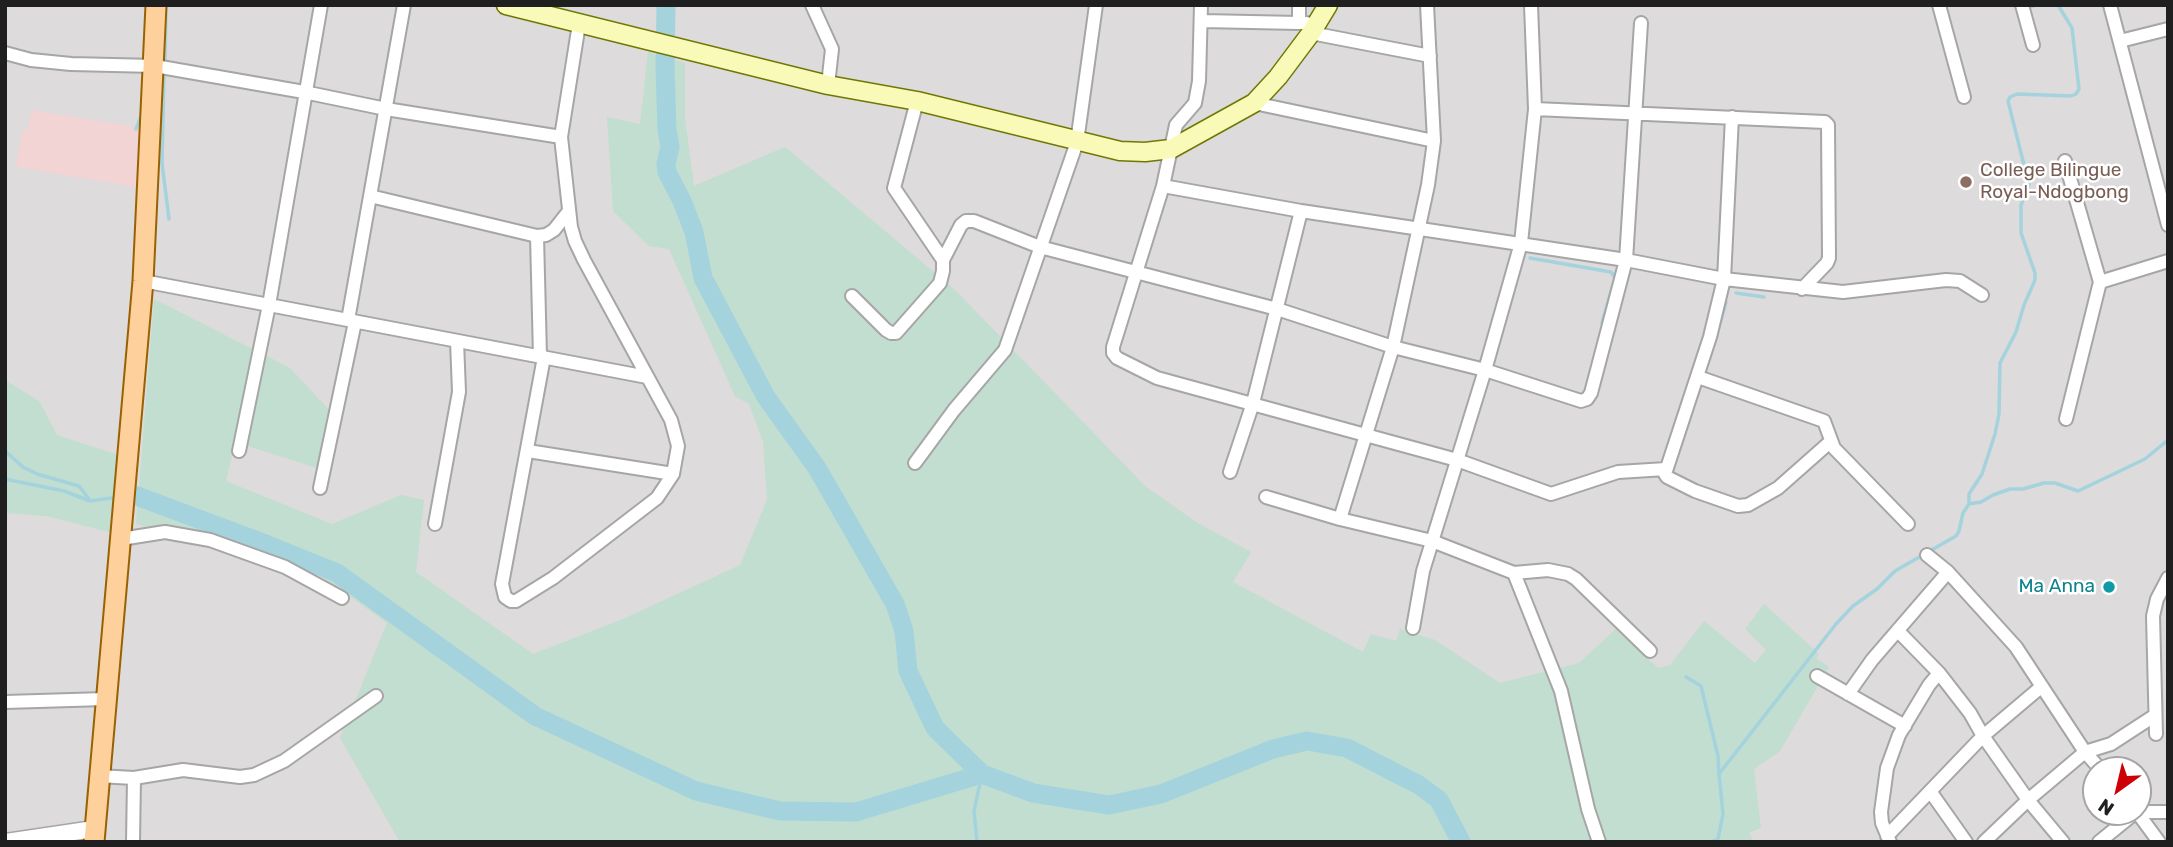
<!DOCTYPE html>
<html>
<head>
<meta charset="utf-8">
<style>
  body { margin:0 }
  #map { position:relative; width:2173px; height:847px; overflow:hidden; background:#f0ece4; font-family:Rubik,sans-serif }
  canvas { display:block }
  .frame { position:absolute; inset:0; border:7px solid #1f1f1f; pointer-events:none }
  .north { position:absolute; left:2082px; top:756px; width:70px; height:70px; box-sizing:border-box; background:#fff; border:2px solid #a5a5a5; border-radius:50%; rotate:214deg; font-size:19px; font-weight:700; line-height:28px; text-align:center; color:#1f1f1f }
  .north::after { content:''; display:block; margin:auto; width:24px; height:32px; background:#cd0007; clip-path:polygon(50% 0,100% 100%,50% 72%,0 100%) }
</style>
</head>
<body>
<div id="map">
<canvas width="2173" height="847"></canvas>
<div class="frame"></div>
<div class="north">N</div>
</div>
<script>
const ctx = document.querySelector('canvas').getContext('2d');
ctx.lineJoin = 'round';
function fill(path, color) {
  ctx.fillStyle = color;
  ctx.fill(path, 'evenodd');
}
function poly(rows) {
  const path = new Path2D();
  for (const r of rows) {
    path.moveTo(r[0], r[1]);
    for (let i = 2; i < r.length; i += 2) path.lineTo(r[i], r[i + 1]);
  }
  return path;
}
function stroke(path, color, width, dash) {
  ctx.strokeStyle = color;
  ctx.lineWidth = width;
  ctx.lineCap = dash ? 'butt' : 'round';
  ctx.setLineDash(dash || []);
  ctx.stroke(path);
}
function write(font, color, halo, rows, align = 'center') {
  ctx.font = font + ' Rubik,sans-serif';
  ctx.lineWidth = 5;
  ctx.setLineDash([]);
  ctx.textBaseline = 'middle';
  ctx.strokeStyle = halo;
  ctx.fillStyle = color;
  for (const [text, x, y, turn = 0] of rows) {
    ctx.save();
    ctx.translate(x, y);
    ctx.rotate((+turn || 0) * Math.PI / 180);
    ctx.textAlign = isNaN(turn) ? turn : align;
    if (halo) ctx.strokeText(text, 0, 0);
    ctx.fillText(text, 0, 0);
    ctx.restore();
  }
}
const residential = poly([
  [5,5,2168,5,2168,842,5,842],
  [2096,770,2138,770,2138,812,2096,812]
]);
const commercial = poly([
  [32,110,143,128,141,188,16,167,22,130,27,131]
]);
const wetland = poly([
  [648,52,685,63,685,119,694,186,785,147,954,289,1145,486,1196,522,1251,552,1233,582,1363,652,1371,634,1396,641,1400,629,1435,640,1500,683,1579,663,1616,629,1658,668,1670,665,1704,621,1755,663,1766,650,1745,629,1764,604,1819,654,1816,658,1829,667,1780,751,1754,769,1761,828,1749,833,1754,842,400,842,340,738,387,623,321,576,136,524,154,299,290,368,331,412,317,468,235,442,226,481,332,524,401,495,424,500,416,572,533,654,623,619,740,565,767,500,763,442,749,404,735,396,669,249,649,246,613,211,607,117,640,124],
  [5,380,39,401,57,435,118,455,113,533,46,516,5,513]
]);
const stream = poly([
  [2029,7,2037,5],
  [165,66,166,5],
  [164,74,162,163,169,219],
  [136,129,142,113],
  [1530,258,1611,272,1615,278,1602,323],
  [1736,293,1764,297],
  [1716,338,1726,302],
  [5,451,23,467,37,474,79,486,89,499],
  [5,479,64,491,90,501,118,497],
  [1969,504,1981,502,1993,495,2010,489,2023,489,2044,483,2055,483,2078,491,2145,459,2168,440],
  [1686,677,1701,686,1718,756,1719,773],
  [977,842,974,811,982,774],
  [1711,842,1718,839,1723,814,1719,774,1836,624,1853,606,1877,589,1895,571,1956,536,1959,531,1963,513,1969,504,1969,494,1982,474,1995,434,1999,414,2000,363,2016,332,2024,305,2035,280,2035,273,2021,233,2021,205,2029,185,2008,101,2010,97,2017,94,2071,96,2076,94,2079,89,2072,28,2058,5]
]);
const river = poly([
  [666,5,665,68,667,130,670,147,666,164,667,172,682,201,694,232,703,278,766,397,817,468,895,604,904,631,908,671,935,728,982,774,1033,793,1109,805,1161,794,1273,749,1307,741,1347,748,1419,785,1439,800,1461,842],
  [137,496,268,545,337,573,535,716,696,791,780,811,856,812,982,774]
]);
const minor = poly([
  [812,5,832,49,828,85],
  [1201,5,1199,81,1195,103,1176,125,1163,186,1113,347,1113,353,1117,358,1157,378,1457,460,1551,494,1618,472,1666,469],
  [1299,5,1299,23,1307,23],
  [1939,5,1964,97],
  [2022,5,2033,45],
  [2110,5,2168,225],
  [1202,21,1299,23],
  [1311,33,1430,56],
  [2120,41,2168,29],
  [5,53,31,60,71,64,155,66,304,92,386,109,561,137,571,227,575,241,584,260,671,420,678,446,673,474,657,498,553,578,516,601,511,601,505,597,502,584,544,357],
  [1254,103,1434,141],
  [1535,109,1825,122,1828,125,1829,258,1827,263,1802,289],
  [1732,117,1724,279,1710,337,1665,474,1667,477,1695,491,1738,506,1748,505,1778,488,1830,442],
  [561,137,579,24],
  [2065,161,2100,282,2066,419],
  [1163,186,1301,211,1626,260,1724,279,1843,292,1946,280,1960,281,1982,295],
  [370,196,537,236,546,235,554,230,569,211],
  [537,236,540,356],
  [943,260,961,225,966,221,974,221,1040,247,1277,309,1393,347,1485,370,1521,243,1535,109,1531,5],
  [143,281,647,377],
  [2100,282,2168,261],
  [852,296,886,330,891,333,896,333,940,283,943,271,943,260,894,188,917,101],
  [348,320,404,5],
  [1698,377,1824,421,1834,448,1908,524],
  [239,451,269,305,321,5],
  [528,451,673,474],
  [915,463,954,410,1005,350,1077,142,1096,5],
  [1230,472,1253,403,1301,211],
  [320,488,355,322],
  [1266,497,1340,519,1432,541,1514,573,1548,570,1568,574,1576,579,1650,651],
  [1340,519,1393,347,1428,185,1434,141,1427,5],
  [435,524,459,392,457,341],
  [121,539,165,532,210,540,285,567,342,598],
  [1927,555,1948,572,2016,647,2085,752,2101,770],
  [1514,573,1561,691,1588,809,1599,842],
  [1413,628,1423,571,1485,370,1581,401,1587,399,1591,393,1626,260,1641,23],
  [1898,631,1939,673,1970,713,1983,736,2028,800,2063,842],
  [1817,676,1905,726],
  [1848,694,1872,660,1948,572],
  [5,702,105,699],
  [2156,734,2153,616,2157,599,2168,578],
  [98,776,134,778,183,770,240,777,254,775,284,761,376,696],
  [1930,791,1966,842],
  [2137,812,2159,842],
  [2138,812,2168,812],
  [1887,836,1983,736,2041,687],
  [133,842,134,778],
  [1890,842,1882,823,1881,812,1887,768,1899,735,1929,685,1939,673],
  [1984,842,2028,800,2085,752,2111,744,2154,716],
  [2099,842,2136,812]
]);
const tertiary = poly([
  [6,842,94,829]
]);
const secondary = poly([
  [506,5,828,85,917,101,1120,151,1145,152,1171,149,1254,103,1278,77,1311,33,1328,5]
]);
const primary = poly([
  [94,842,143,281,156,5]
]);
const markers = [
  [1966,182,7,"#8d6e63"],
  [2109,587,7,"#0f9aa8"]
];
const educationNames = [
  ["College Bilingue",1980,171],
  ["Royal-Ndogbong",1980,193]
];
const cultureNames = [
  ["Ma Anna",2095,587]
];
fill(residential, '#dddbdb');
fill(commercial, '#f1d4d3');
fill(wetland, '#c1ded0');
stroke(stream, '#a4d3de', 3.5);
stroke(river, '#a4d3de', 19);
stroke(minor, '#a6a6a6', 16);
stroke(tertiary, '#a6a6a6', 19);
stroke(secondary, '#6f7803', 21);
stroke(primary, '#996100', 23);
stroke(minor, '#fff', 12);
stroke(tertiary, '#fff', 16);
stroke(secondary, '#f9fab8', 18);
stroke(primary, '#fdd09c', 19);
for (const [x, y, r, color] of markers) {
  const dot = new Path2D();
  dot.arc(x, y, r, 0, 2 * Math.PI);
  ctx.fillStyle = color;
  ctx.fill(dot);
  stroke(dot, '#fff', 2.5);
}
write('19px', '#785e54', '#fff', educationNames, 'left');
write('19px', '#0d838f', '#fff', cultureNames, 'right');
</script>
</body>
</html>
